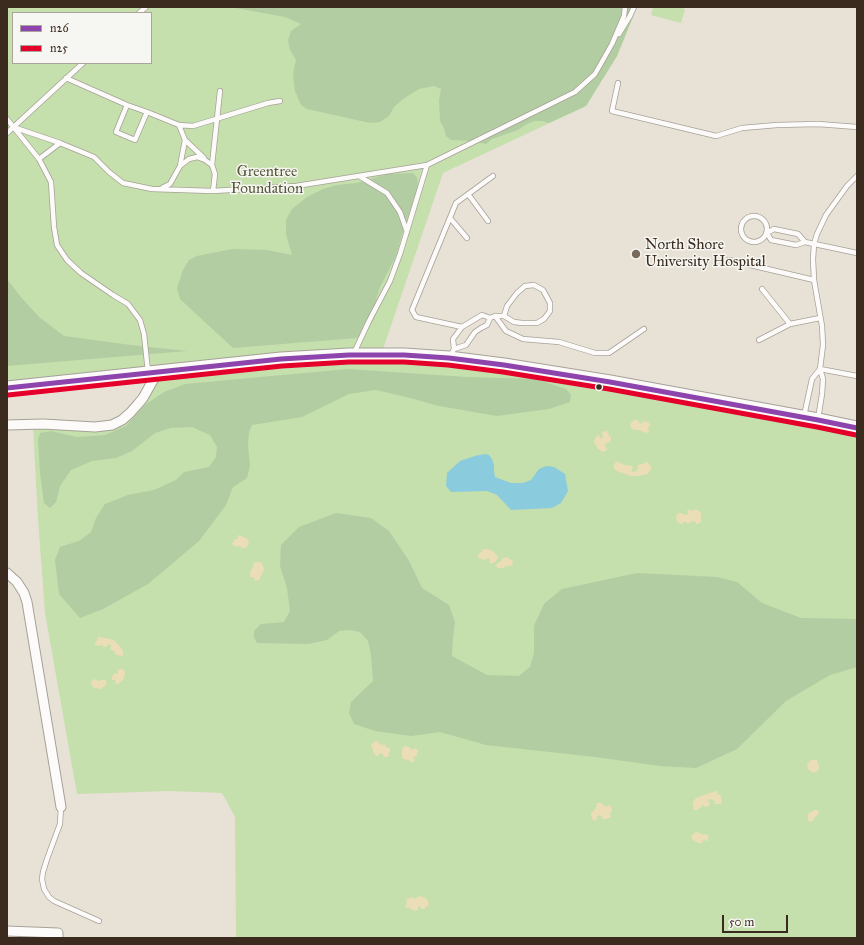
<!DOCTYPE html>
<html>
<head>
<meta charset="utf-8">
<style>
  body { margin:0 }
  #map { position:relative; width:864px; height:945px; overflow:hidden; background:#e8e2d6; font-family:"IM FELL Great Primer",serif }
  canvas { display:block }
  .frame { position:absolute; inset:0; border:8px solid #3b2a1e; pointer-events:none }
  .legend { position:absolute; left:12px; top:12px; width:140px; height:52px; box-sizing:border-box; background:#f6f6f2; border:1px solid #aba49d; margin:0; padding:5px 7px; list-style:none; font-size:12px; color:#3b2a1e }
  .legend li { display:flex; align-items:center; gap:8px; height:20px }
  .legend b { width:20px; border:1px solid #aba49d }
  .scale { position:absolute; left:722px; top:915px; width:66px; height:18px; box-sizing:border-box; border:2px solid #3b2a1e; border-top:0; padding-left:5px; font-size:12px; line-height:14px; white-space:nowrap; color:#3b2a1e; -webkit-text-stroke:3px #f6f6f2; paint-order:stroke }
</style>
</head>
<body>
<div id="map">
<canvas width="864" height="945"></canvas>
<div class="frame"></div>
<ul class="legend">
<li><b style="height:5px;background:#8e44ad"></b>n26</li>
<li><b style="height:5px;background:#e4002b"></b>n25</li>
</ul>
<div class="scale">50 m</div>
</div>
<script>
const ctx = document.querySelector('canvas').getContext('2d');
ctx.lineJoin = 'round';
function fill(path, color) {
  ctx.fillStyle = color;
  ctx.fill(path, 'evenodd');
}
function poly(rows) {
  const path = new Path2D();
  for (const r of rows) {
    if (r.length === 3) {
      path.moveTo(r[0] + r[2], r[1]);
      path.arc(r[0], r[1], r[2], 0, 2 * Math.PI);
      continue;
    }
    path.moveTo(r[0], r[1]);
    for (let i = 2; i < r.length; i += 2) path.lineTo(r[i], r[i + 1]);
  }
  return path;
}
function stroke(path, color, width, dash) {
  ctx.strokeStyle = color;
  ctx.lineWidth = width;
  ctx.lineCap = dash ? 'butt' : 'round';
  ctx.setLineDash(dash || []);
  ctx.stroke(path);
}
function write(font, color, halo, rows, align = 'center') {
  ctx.font = font + ' "IM FELL Great Primer",serif';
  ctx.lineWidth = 3;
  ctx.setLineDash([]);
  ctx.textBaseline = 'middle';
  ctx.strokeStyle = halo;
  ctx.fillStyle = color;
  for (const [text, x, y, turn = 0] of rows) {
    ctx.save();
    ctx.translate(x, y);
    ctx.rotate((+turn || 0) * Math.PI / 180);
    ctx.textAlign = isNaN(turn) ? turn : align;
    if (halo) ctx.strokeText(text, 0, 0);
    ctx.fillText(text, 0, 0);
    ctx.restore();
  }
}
const green = poly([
  [7,7,637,7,617,56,586,106,443,173,380,358,454,361,857,428,857,938,236,938,235,817,222,793,171,791,77,794,45,613,38,519,33,426,95,428,132,413,166,373,7,390],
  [13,13,151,13,151,63,13,63],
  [653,7,678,7,685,9,681,23,651,15]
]);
const forest = poly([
  [231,7,637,7,617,56,586,106,549,123,543,121,534,121,525,125,518,130,492,139,486,144,471,141,451,140,446,136,444,128,440,121,439,100,441,89,434,86,419,89,403,99,394,107,389,116,380,122,370,123,307,109,301,105,295,91,293,74,296,60,290,50,288,40,291,31,301,24,285,17],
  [413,173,417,177,418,189,405,225,395,258,380,287,376,300,376,314,369,328,357,338,233,348,180,299,177,288,183,270,189,260,197,256,232,249,267,250,292,255,286,234,286,220,292,209,307,197,323,189,337,185,357,183,387,174],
  [7,279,20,296,39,317,64,336,131,345,187,351,7,366],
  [348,369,466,377,536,379,566,389,571,395,570,402,549,409,497,416,439,406,410,398,376,390,349,394,302,417,252,425,249,432,248,445,250,466,247,478,233,487,226,505,199,541,148,584,103,609,80,618,59,594,55,560,60,547,79,541,91,532,96,518,105,504,128,495,154,490,176,480,184,472,209,467,216,457,217,447,210,435,192,427,171,428,155,433,132,451,116,458,92,461,71,470,60,486,56,502,50,508,44,503,40,473,38,440,40,433,51,431,77,437,105,435,126,426,145,405,164,392,185,384],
  [336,513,371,518,389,531,409,561,422,588,449,605,455,622,453,638,452,656,487,675,519,676,530,667,534,653,534,626,544,604,562,589,637,573,717,577,737,582,762,603,801,618,857,619,857,667,830,675,786,701,737,749,696,768,660,766,595,757,486,745,440,732,411,736,375,731,354,724,349,713,351,702,373,681,371,654,368,641,360,632,350,630,339,631,327,640,308,644,257,643,254,637,254,631,261,624,284,622,290,611,287,588,280,566,281,545,299,527]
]);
const sand = poly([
  [635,420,638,420,639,423,641,424,642,422,646,421,649,423,651,425,648,427,649,430,649,432,645,433,639,430,636,430,632,429,630,426,631,423,633,421],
  [606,431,608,432,609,436,611,437,611,440,608,443,606,443,605,445,607,449,606,451,603,452,598,449,594,442,595,438,598,435,599,435,600,438,602,438,603,437,602,433,602,432],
  [616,462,619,462,624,465,632,466,633,468,631,471,632,472,637,471,638,468,638,465,640,464,644,464,645,462,647,462,651,466,651,470,649,471,648,474,637,476,631,476,619,472,614,469,613,466],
  [690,510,693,511,695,509,699,511,701,513,701,521,700,523,696,524,696,522,692,521,688,524,686,522,684,522,682,524,678,523,676,518,677,514,679,513,682,513,684,515,687,515,688,513,687,510],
  [240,535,247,539,249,542,247,547,244,548,242,548,239,546,237,546,236,547,233,545,232,544,235,539,238,539,237,536],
  [485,549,488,549,494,552,497,555,498,558,495,562,491,564,489,562,490,560,490,558,484,560,479,558,478,556,479,553,482,552,482,550],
  [506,557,512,560,513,563,512,565,511,566,506,566,504,568,498,568,496,566,497,564,502,560,501,559,503,558],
  [257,562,261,562,263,566,264,570,259,580,255,581,253,577,250,577,250,573,251,570,253,567,253,565,254,563],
  [98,637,110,639,115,641,122,649,123,653,123,656,116,655,114,651,110,649,111,646,109,644,108,644,107,647,104,647,102,645,99,646,95,645,95,642,98,640],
  [121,669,123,669,125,671,125,673,124,678,122,681,118,684,116,684,115,682,116,680,112,680,112,677,115,673,117,674,118,673,118,670],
  [94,679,99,681,105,679,107,684,101,689,95,688,93,687,92,685,91,684,92,681],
  [376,741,379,742,379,743,382,745,385,744,386,747,390,748,390,751,389,753,389,756,387,757,383,757,384,755,383,754,380,753,378,756,376,756,374,753,371,745],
  [405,746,410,747,411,749,413,750,414,748,418,750,417,755,413,758,415,760,413,762,410,762,408,759,406,760,402,758,402,749],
  [811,760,817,760,819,766,818,771,813,773,808,769,807,764],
  [716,791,718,792,717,794,719,795,721,795,722,803,720,804,715,804,714,800,709,799,708,801,710,803,709,806,705,807,703,805,701,806,700,808,697,810,694,810,693,806,693,802,696,798],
  [597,803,601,803,606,807,608,805,611,806,612,811,610,813,611,817,606,819,603,819,600,815,597,816,597,820,593,820,591,816,591,813,596,808],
  [814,810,818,810,819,813,814,818,813,821,810,822,808,820,808,814],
  [696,832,704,835,705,834,708,835,708,841,706,841,704,839,702,843,699,843,693,840,691,836],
  [419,896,426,898,428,901,429,904,428,906,425,907,425,909,422,909,420,907,418,906,418,910,415,911,412,910,410,908,405,907,407,902,406,901,407,899,413,897,414,899,416,898]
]);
const water = poly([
  [485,454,489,455,492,459,494,465,494,471,495,477,511,483,523,483,531,480,539,469,546,466,554,467,565,474,568,491,561,503,552,508,511,510,497,495,487,491,451,492,446,486,447,473,460,461,475,456]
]);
const service = poly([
  [139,13,146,7],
  [619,34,630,16,634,7],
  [66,78,127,105,147,112,179,125,193,126,268,103,280,101],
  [618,83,612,111,716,136,742,128,777,125,818,124,857,127],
  [127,105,116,132,135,140,147,112],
  [7,119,39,159,51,182,54,227,57,245,67,260,81,273,113,295,128,304,140,320,144,334,148,372],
  [13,127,60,143,39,159],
  [7,133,83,63],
  [185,140,204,158],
  [60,143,94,157,109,172,123,183,152,189,213,191,296,186,427,165,575,92,595,74,612,44,624,16,625,7],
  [212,165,220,91],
  [180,166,189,159,197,157,205,160,212,165,215,174,213,191],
  [359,176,387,193,400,212,407,232],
  [162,188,170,184,180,166,185,140,179,125],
  [468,194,488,221],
  [754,229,13],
  [450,218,467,238],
  [766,233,767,233,774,229,798,234,805,242],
  [767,233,771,240,796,245,805,242,857,253],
  [729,260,814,280],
  [762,289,790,324,820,318],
  [495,316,506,331,523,339,559,342,595,353,609,353,644,329],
  [490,318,495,316,504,316,514,322,522,323,537,323,544,319,550,311,550,303,543,290,534,285,525,286,517,293,507,306,504,316],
  [462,327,416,317,412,310,456,203,493,176],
  [759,340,790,324],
  [354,353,369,321,390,281,400,254,427,165],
  [450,357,454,349,453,339,462,327,482,315,490,318,487,325,481,328,475,332,466,345,454,349],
  [820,369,857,376],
  [804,416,812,379,820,369],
  [818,419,822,394,823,379,820,369,823,345,822,326,814,280,813,259,814,244,817,234,826,215,847,186,857,176],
  [61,807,60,824,47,859,43,872,42,879,44,889,49,897,54,901,99,921]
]);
const minor = poly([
  [7,425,43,424,95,427,112,425,122,420,130,413,138,404,143,398,157,373],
  [7,573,17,582,24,593,27,602,61,807],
  [7,931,58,933,58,938]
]);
const secondary = poly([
  [7,388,281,359,349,355,404,355,449,358,504,365,610,382,818,420,857,428]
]);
const bus1 = poly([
  [7,388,281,359,349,355,404,355,449,358,504,365,610,382,818,420,857,428]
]);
const bus2 = poly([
  [8,395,282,366,349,362,404,362,448,365,503,372,609,389,817,427,856,435]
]);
const markers = [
  [636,254,5,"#786a5e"],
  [599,387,3.5,"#3b2a1e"]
];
const parkNames = [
  ["Greentree",267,172],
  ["Foundation",267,189]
];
const poiNames = [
  ["North Shore",645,245],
  ["University Hospital",645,262]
];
fill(green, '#c5dfad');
fill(forest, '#b2cda2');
fill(sand, '#ebdeb7');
fill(water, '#8accdd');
stroke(service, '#a6a198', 6);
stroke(minor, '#a6a198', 11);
stroke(secondary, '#a6a198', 15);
stroke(service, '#fcfbf9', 4.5);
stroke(minor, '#fcfbf9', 9);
stroke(secondary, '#fcfbf9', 13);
stroke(bus1, '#8e44ad', 5);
stroke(bus2, '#e4002b', 5);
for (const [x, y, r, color] of markers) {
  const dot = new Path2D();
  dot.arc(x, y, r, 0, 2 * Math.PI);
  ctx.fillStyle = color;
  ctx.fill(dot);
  stroke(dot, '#f6f6f2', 1.5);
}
write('15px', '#565639', '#f6f6f2', parkNames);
write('15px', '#3b2a1e', '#f6f6f2', poiNames, 'left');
</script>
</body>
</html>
